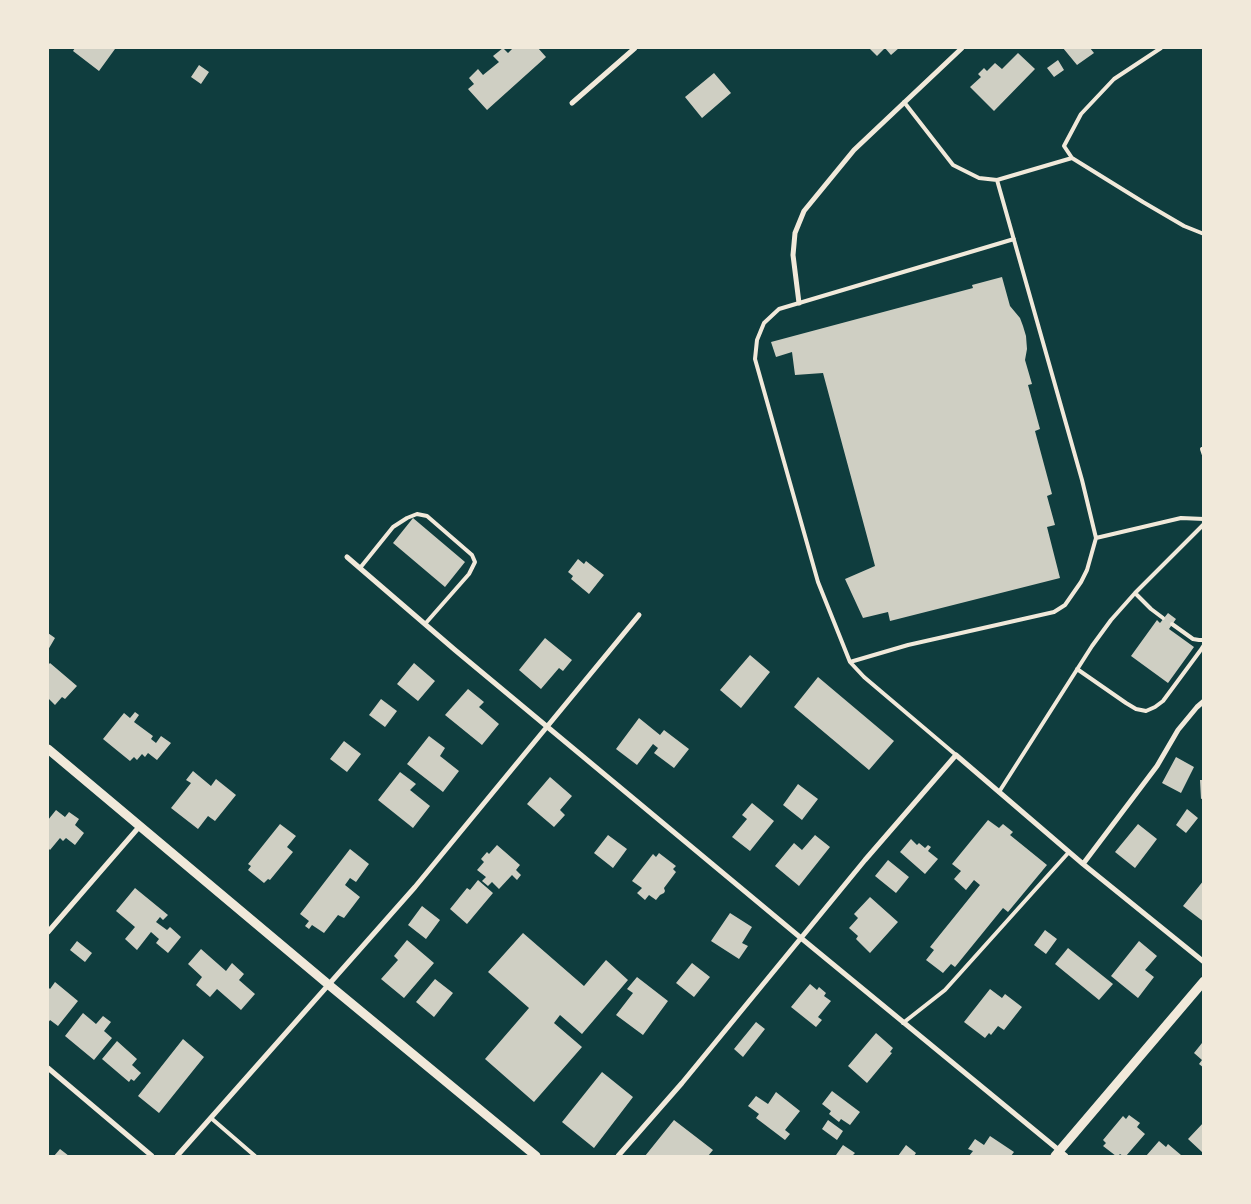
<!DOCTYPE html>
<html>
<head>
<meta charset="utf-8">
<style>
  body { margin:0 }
  #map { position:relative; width:1251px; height:1204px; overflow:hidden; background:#0f3d3e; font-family:"Nunito Sans",sans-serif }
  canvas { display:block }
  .frame { position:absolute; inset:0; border:49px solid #f1e9da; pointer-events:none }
</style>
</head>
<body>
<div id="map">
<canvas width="1251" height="1204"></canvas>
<div class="frame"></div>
</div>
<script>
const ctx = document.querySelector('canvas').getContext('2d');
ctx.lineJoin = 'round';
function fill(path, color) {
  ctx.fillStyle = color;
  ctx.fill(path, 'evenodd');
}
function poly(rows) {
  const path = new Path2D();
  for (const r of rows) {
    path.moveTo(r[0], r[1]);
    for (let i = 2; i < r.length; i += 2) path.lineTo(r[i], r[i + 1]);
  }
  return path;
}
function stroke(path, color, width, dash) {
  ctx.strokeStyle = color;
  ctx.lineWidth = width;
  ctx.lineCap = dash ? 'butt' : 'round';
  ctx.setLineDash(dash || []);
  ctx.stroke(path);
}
const building = poly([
  [75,48,113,48,115,49,99,71,73,51],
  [503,48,508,53,513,48,538,48,546,57,487,110,468,89,474,84,469,78,478,69,483,75,499,62,493,56],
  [869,48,899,48,891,55,885,48,877,56],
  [1063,48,1090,48,1094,53,1077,65],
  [1018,53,1035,69,994,111,970,87,981,77,978,74,984,68,987,71,995,63,1002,69],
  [1058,60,1064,70,1054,77,1047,68],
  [199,65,209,72,201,84,191,77],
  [714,73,731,93,702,118,685,97],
  [1002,277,1010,306,1020,318,1023,326,1026,336,1027,349,1025,360,1032,384,1028,385,1040,429,1035,431,1052,494,1047,496,1055,525,1047,527,1060,578,890,621,888,612,863,618,845,579,875,566,823,373,795,375,792,352,776,357,771,342,973,288,972,285],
  [413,518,465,562,445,587,393,543],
  [578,559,584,564,586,561,604,575,589,594,571,579,573,576,568,572],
  [1168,613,1176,619,1169,629,1194,647,1168,683,1131,656,1157,620,1160,623],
  [48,633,55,638,48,650],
  [545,638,572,660,563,671,559,668,541,689,519,670],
  [750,655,770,672,741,708,720,690],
  [50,663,77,686,65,699,62,697,55,705,48,698,48,665],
  [414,663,435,681,418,701,397,684],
  [818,677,894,741,869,770,794,707],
  [468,689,484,702,479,707,499,724,482,745,445,715],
  [381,699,397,711,385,727,369,715],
  [135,712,139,715,134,722,153,736,151,739,156,743,161,736,171,743,157,760,148,753,145,757,142,754,137,760,134,757,130,761,103,739,124,713,130,718],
  [639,718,660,735,664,730,689,749,674,768,654,753,658,748,653,744,637,765,616,749],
  [429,736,445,748,440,756,459,771,443,792,407,764],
  [344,741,361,754,347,772,330,759],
  [1176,757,1194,767,1181,793,1162,783],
  [193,771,211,786,216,779,236,795,215,821,208,816,198,829,171,808,191,783,186,780],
  [400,772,416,784,410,790,430,806,413,828,378,800],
  [550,777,572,796,560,810,565,815,554,827,527,804],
  [1200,780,1204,780,1204,798,1201,799],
  [798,784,818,799,802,820,783,805],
  [752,803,774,821,750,851,732,837,747,819,742,815],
  [1187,809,1198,818,1186,833,1176,825],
  [56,810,65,817,69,812,79,819,75,825,84,833,75,845,66,838,63,841,60,838,50,850,48,848,48,820],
  [988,820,999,828,1003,824,1013,832,1010,835,1047,865,1008,912,1003,908,955,967,951,964,943,973,926,960,934,950,930,947,980,885,974,880,966,890,954,879,961,871,952,864],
  [280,824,296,836,287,847,293,852,270,880,268,879,264,883,248,870,251,866,248,864],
  [1138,824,1157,839,1135,868,1115,852],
  [608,835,627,849,613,868,594,853],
  [815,835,830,847,799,886,775,866,794,843,802,850],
  [911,839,917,845,919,843,925,848,928,845,931,847,928,851,938,859,925,874,900,852],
  [497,845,520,865,516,870,521,875,517,880,512,875,499,889,492,882,488,886,482,881,486,877,477,870,484,862,481,859,487,852,489,854],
  [350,849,369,864,356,882,350,878,345,885,360,897,344,918,338,915,324,933,312,925,309,929,305,926,309,921,300,914],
  [659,853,676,866,673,869,676,872,664,888,665,891,664,893,660,895,656,900,649,895,645,900,637,893,642,888,632,881,653,854,656,857],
  [888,860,909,877,896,893,875,876],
  [478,880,493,893,467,924,450,909,467,888,470,890],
  [1204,880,1204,922,1183,906],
  [135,888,168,915,163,920,160,917,156,922,167,930,170,927,181,937,168,953,156,943,159,939,151,932,137,950,125,939,135,927,116,911],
  [870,897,898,922,870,953,856,939,858,936,849,928,858,918,854,914],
  [422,906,440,920,426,939,408,925],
  [730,913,752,927,742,943,748,946,739,959,711,941],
  [1045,930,1057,939,1046,954,1034,945],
  [523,933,584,986,606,960,628,980,582,1034,560,1015,554,1023,582,1047,534,1102,485,1059,529,1008,488,972],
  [407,940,434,963,404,998,381,979,398,960,394,956],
  [77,941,92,953,85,962,70,950],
  [1139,941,1157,956,1145,970,1154,977,1138,998,1111,976],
  [1068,948,1113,984,1099,1000,1055,964],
  [201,949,226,971,232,963,244,974,239,980,255,994,241,1010,217,989,210,997,196,985,202,977,188,964],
  [692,963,710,977,694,997,676,983],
  [637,977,668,1001,643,1035,616,1015,633,993,627,989],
  [435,979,453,993,434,1017,416,1002],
  [55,982,78,1001,58,1026,50,1020,48,1023,48,987,50,989],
  [810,984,817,990,819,987,826,993,824,996,831,1001,818,1017,822,1020,816,1027,791,1007],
  [990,989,1002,998,1005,994,1022,1007,1004,1030,998,1026,991,1035,989,1033,985,1038,964,1022],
  [83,1013,96,1024,103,1016,111,1022,104,1031,112,1038,94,1060,65,1036],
  [756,1022,765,1029,743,1057,734,1049],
  [876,1033,893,1048,890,1052,892,1053,867,1083,848,1066],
  [183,1039,204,1057,159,1113,138,1096],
  [117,1041,137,1059,132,1065,141,1073,134,1081,131,1079,129,1082,102,1059],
  [1202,1043,1204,1044,1204,1068,1199,1064,1202,1060,1194,1053],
  [602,1072,633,1097,594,1148,562,1122],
  [832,1091,860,1112,850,1125,841,1119,839,1122,829,1114,831,1111,822,1104],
  [776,1092,800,1111,785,1130,790,1134,785,1140,756,1118,759,1114,748,1106,756,1096,768,1104],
  [1129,1115,1140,1123,1137,1127,1145,1134,1126,1156,1123,1156,1120,1154,1118,1156,1116,1156,1103,1146,1106,1143,1103,1140,1123,1116,1126,1119],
  [674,1120,713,1150,708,1156,645,1156],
  [828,1120,843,1131,837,1140,822,1129],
  [1204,1122,1204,1150,1202,1152,1188,1139],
  [990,1136,1014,1152,1011,1156,969,1156,973,1151,968,1149,975,1139,984,1145],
  [1159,1141,1166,1147,1168,1144,1181,1155,1180,1156,1146,1156],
  [843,1145,855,1153,852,1156,838,1156,836,1155],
  [906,1145,916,1153,914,1156,898,1156],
  [60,1149,69,1156,54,1156]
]);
const service = poly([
  [904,102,953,165,979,178,997,180,1072,158,1143,202,1184,226,1204,234],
  [1072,158,1064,146,1081,114,1114,79,1161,48],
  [1202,449,1204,455],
  [1096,538,1181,518,1204,519],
  [360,568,393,527,407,518,417,514,427,516,472,555,475,562,469,574,425,624],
  [1135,593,1151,609,1163,618],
  [1172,624,1193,639,1199,640,1204,640],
  [850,662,908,645,1054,612,1065,605,1081,582,1087,570,1096,538,1082,480,997,180],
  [1077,669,1126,703,1136,709,1146,711,1155,707,1163,701,1200,651,1204,645],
  [956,755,864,677,850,662,818,582,755,359,757,340,764,323,779,309,1014,239],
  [999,792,1092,646,1111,620,1135,593,1204,524],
  [903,1023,945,990,1069,852],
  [211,1118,255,1156]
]);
const minor = poly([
  [572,103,635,48],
  [799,303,793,255,795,233,804,211,854,150,962,48],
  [347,557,455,650,801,938,1066,1156],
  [1083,864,1157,766,1178,730,1197,707,1204,701],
  [48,932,139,827],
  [48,1068,152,1156],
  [177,1156,415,887,639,615],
  [618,1156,682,1083,865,860,956,755,1083,864,1204,962]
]);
const tertiary = poly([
  [48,749,329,985,536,1156],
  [1055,1156,1204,981]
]);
fill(building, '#cfcfc3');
stroke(service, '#f1e9da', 4);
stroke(minor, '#f1e9da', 5);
stroke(tertiary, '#f1e9da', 9);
</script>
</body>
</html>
